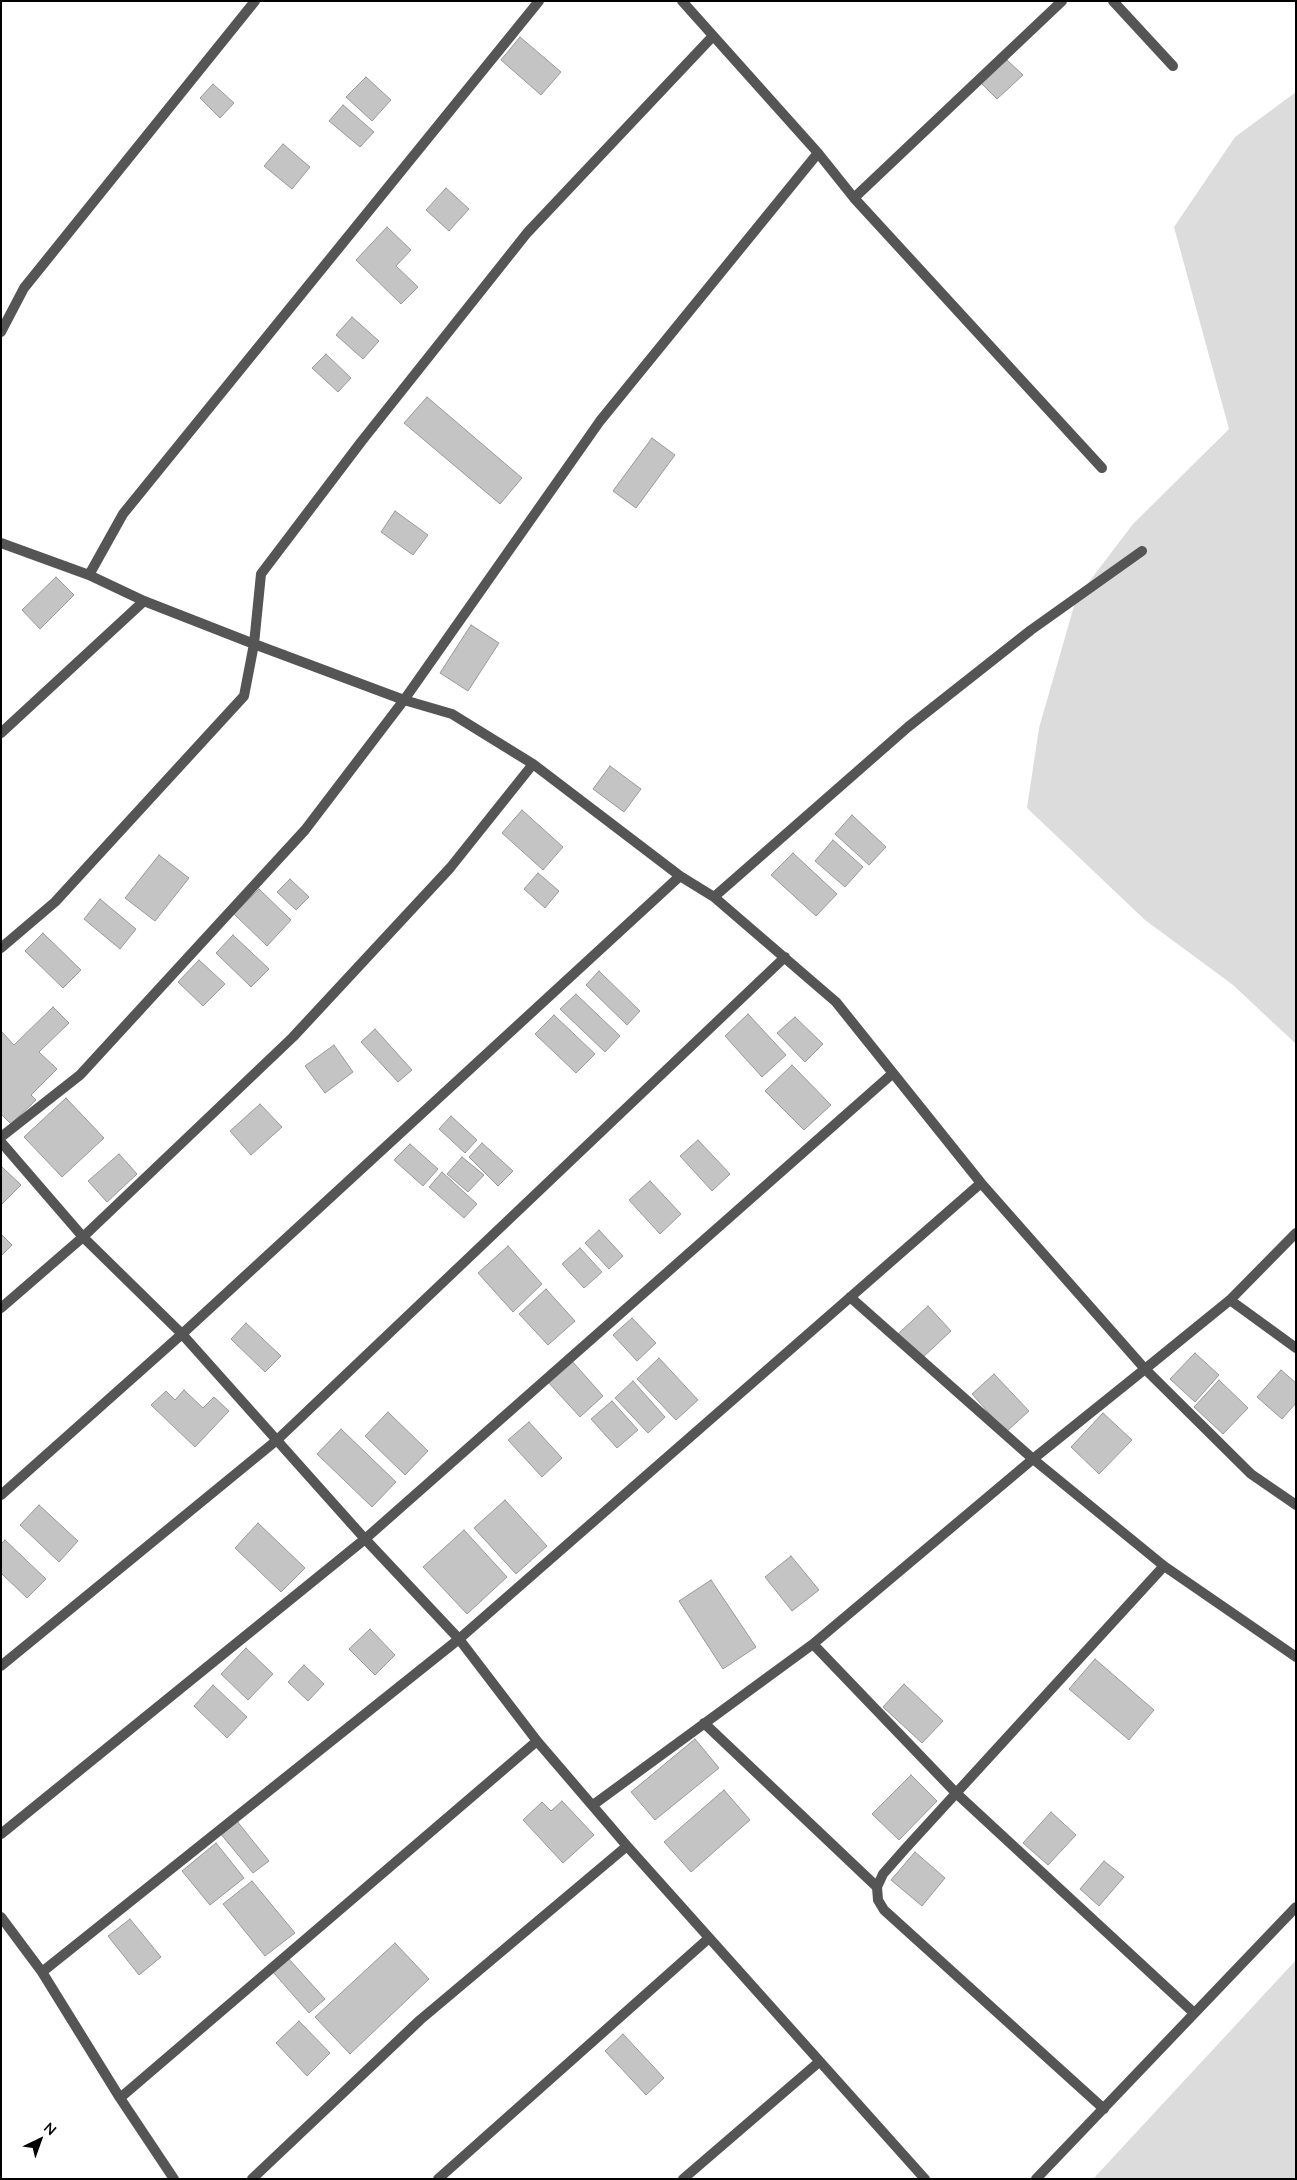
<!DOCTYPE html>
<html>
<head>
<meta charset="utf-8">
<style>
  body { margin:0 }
  #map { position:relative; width:1297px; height:2180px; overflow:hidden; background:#fff; font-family:Lato,sans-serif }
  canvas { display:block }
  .frame { position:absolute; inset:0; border:2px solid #000; pointer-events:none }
  .north { position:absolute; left:15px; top:2115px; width:50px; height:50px; -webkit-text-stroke:4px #fff; paint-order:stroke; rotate:42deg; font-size:14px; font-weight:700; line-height:20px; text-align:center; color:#000 }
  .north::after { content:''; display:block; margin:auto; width:18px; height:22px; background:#000; clip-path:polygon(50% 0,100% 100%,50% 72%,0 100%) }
</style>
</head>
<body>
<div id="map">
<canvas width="1297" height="2180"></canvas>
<div class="frame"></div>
<div class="north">N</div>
</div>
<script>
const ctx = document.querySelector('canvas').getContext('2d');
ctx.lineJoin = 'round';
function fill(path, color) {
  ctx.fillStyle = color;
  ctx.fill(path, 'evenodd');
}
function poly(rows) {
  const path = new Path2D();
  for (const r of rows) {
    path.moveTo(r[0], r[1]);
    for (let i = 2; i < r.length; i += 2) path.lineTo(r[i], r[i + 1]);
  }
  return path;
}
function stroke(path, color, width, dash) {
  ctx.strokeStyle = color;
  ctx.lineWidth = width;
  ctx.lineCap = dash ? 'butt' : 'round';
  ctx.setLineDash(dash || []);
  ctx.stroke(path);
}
const green = poly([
  [1296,92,1296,1044,1233,985,1145,920,1027,808,1039,728,1076,599,1133,524,1229,429,1174,227,1235,137],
  [1296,1960,1296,2179,1093,2179]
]);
const building = poly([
  [520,37,561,72,541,95,501,60,520,37],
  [1007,60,1023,75,997,99,981,83,1007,60],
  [366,77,391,100,372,121,346,97,366,77],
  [213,84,234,103,220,118,200,98,213,84],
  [343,105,374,132,360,147,329,121,343,105],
  [283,144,310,167,292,189,264,166,283,144],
  [446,188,469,209,449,231,426,210,446,188],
  [387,227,411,250,396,266,418,287,401,304,356,260,387,227],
  [352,317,379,341,363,359,336,335,352,317],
  [326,354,351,378,338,392,312,368,326,354],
  [427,397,522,478,500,504,404,423,427,397],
  [652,438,675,455,636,508,613,491,652,438],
  [395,511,428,535,413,555,381,532,395,511],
  [56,577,74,595,40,629,22,610,56,577],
  [471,625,499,643,468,691,440,673,471,625],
  [610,766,641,789,624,812,593,789,610,766],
  [522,810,563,847,543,870,502,833,522,810],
  [852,815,886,847,869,865,835,834,852,815],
  [833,840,863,867,845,887,815,861,833,840],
  [793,853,837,894,816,916,771,875,793,853],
  [159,855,189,878,155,921,125,898,159,855],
  [538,873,559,891,545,908,524,889,538,873],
  [290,879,309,897,296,910,277,892,290,879],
  [259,889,291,920,267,946,234,914,259,889],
  [100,899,136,929,120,949,84,919,100,899],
  [43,933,81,970,63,988,25,951,43,933],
  [233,935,269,969,251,987,216,953,233,935],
  [199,960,225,984,203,1006,178,982,199,960],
  [599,971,640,1011,627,1025,586,985,599,971],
  [576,994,620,1036,605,1052,560,1009,576,994],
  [53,1007,69,1023,39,1052,57,1069,31,1095,36,1100,11,1124,1,1114,1,1031,14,1045,53,1007],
  [748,1014,786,1055,762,1077,725,1036,748,1014],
  [554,1015,595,1054,576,1073,535,1034,554,1015],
  [795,1017,823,1044,805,1062,777,1033,795,1017],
  [375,1029,412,1070,398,1082,361,1042,375,1029],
  [334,1045,353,1072,325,1093,305,1066,334,1045],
  [792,1065,831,1105,804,1130,765,1091,792,1065],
  [66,1098,104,1138,62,1177,24,1137,66,1098],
  [260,1104,282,1127,251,1155,230,1131,260,1104],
  [451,1116,477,1140,465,1153,439,1129,451,1116],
  [698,1140,730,1174,712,1191,680,1156,698,1140],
  [482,1143,513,1171,498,1186,469,1157,482,1143],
  [410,1144,438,1169,423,1186,394,1160,410,1144],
  [119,1154,137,1174,107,1202,88,1181,119,1154],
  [462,1157,484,1175,468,1192,447,1174,462,1157],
  [1,1166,21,1185,1,1205,1,1166],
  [442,1172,477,1204,464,1218,429,1187,442,1172],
  [650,1181,681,1214,660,1234,629,1200,650,1181],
  [599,1230,623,1256,609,1269,585,1243,599,1230],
  [1,1234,12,1245,1,1256,1,1234],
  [508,1246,542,1284,513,1312,478,1273,508,1246],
  [580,1248,602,1272,584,1288,562,1264,580,1248],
  [546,1289,575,1321,548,1345,519,1314,546,1289],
  [928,1306,951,1331,921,1359,898,1334,928,1306],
  [632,1318,656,1343,637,1361,613,1335,632,1318],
  [246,1323,281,1356,265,1372,231,1339,246,1323],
  [1195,1353,1219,1375,1195,1402,1170,1379,1195,1353],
  [659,1358,698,1400,676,1420,637,1379,659,1358],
  [571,1360,603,1396,580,1417,548,1382,571,1360],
  [1281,1370,1296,1383,1296,1403,1282,1419,1257,1397,1281,1370],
  [994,1374,1029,1411,1006,1432,972,1394,994,1374],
  [1219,1380,1248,1408,1223,1434,1194,1407,1219,1380],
  [633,1381,665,1417,648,1433,615,1398,633,1381],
  [184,1390,203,1408,214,1397,229,1411,195,1447,151,1405,166,1391,175,1400,184,1390],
  [612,1401,638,1430,617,1448,591,1419,612,1401],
  [388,1412,428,1451,405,1475,365,1436,388,1412],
  [1103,1413,1132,1440,1099,1474,1071,1447,1103,1413],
  [529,1422,562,1458,542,1477,508,1440,529,1422],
  [341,1429,396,1482,372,1507,317,1454,341,1429],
  [505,1500,547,1546,516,1574,474,1528,505,1500],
  [39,1505,78,1541,59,1562,20,1525,39,1505],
  [258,1523,305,1568,281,1592,235,1548,258,1523],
  [464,1530,507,1577,467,1614,423,1567,464,1530],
  [5,1540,46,1579,27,1598,1,1573,1,1544,5,1540],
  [791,1556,819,1590,792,1611,765,1577,791,1556],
  [711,1580,756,1647,723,1669,679,1601,711,1580],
  [370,1629,395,1655,375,1675,349,1649,370,1629],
  [246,1648,273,1674,248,1700,221,1674,246,1648],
  [1095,1659,1154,1710,1129,1740,1069,1689,1095,1659],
  [304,1665,324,1684,308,1701,288,1682,304,1665],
  [904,1684,943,1721,922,1743,883,1707,904,1684],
  [213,1685,247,1717,227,1738,194,1706,213,1685],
  [695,1739,719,1768,655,1820,631,1792,695,1739],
  [911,1775,937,1801,899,1840,872,1814,911,1775],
  [724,1790,750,1820,691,1872,664,1842,724,1790],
  [562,1801,594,1835,563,1863,523,1820,542,1802,551,1811,562,1801],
  [1051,1812,1076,1835,1048,1865,1023,1843,1051,1812],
  [236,1820,269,1861,253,1873,220,1833,236,1820],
  [216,1843,244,1878,210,1905,182,1871,216,1843],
  [915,1852,945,1878,922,1906,891,1880,915,1852],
  [1104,1861,1124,1877,1099,1906,1080,1889,1104,1861],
  [252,1881,295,1933,265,1956,223,1904,252,1881],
  [130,1919,161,1957,139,1975,108,1936,130,1919],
  [395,1943,429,1979,350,2054,315,2017,395,1943],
  [288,1958,325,1999,309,2013,273,1972,288,1958],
  [299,2021,330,2053,307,2076,276,2043,299,2021],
  [623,2034,664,2078,646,2095,605,2051,623,2034]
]);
const minor = poly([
  [682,1,818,153,854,198,1102,468],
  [1113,1,1173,66],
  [854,198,1062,1],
  [1,332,24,288,255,1],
  [1,543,89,575,144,601,254,644,404,700,452,714,533,764,680,876,714,897,836,1002,981,1183,1145,1369,1230,1300,1296,1233],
  [89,575,123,514,539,1],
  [1,733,144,601],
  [714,897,908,727,1031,630,1142,551],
  [1,948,55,902,244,696,254,644,261,574,361,442,527,233,713,36],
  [1,1137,80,1075,305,830,404,700,600,421,818,153],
  [1,1142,83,1237,182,1334,365,1539,459,1639,537,1741,627,1846,925,2179],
  [850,1297,1033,1459,1164,1566,1296,1657],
  [1230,1300,1296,1348],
  [1,1308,83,1237,293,1037,450,868,533,764],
  [1,1495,182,1334,680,876],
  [813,1644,956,1793,1194,2013],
  [1,1666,277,1440,785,957],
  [704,1723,877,1887],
  [593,1805,813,1644,1033,1459,1145,1369,1251,1474,1296,1505],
  [1,1834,365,1539,892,1074],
  [1,1917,42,1972,120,2098,174,2179],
  [42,1972,459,1639,981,1183],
  [120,2098,537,1741],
  [1104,2109,884,1910,878,1900,877,1887,883,1874,905,1849,1164,1566],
  [252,2179,420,2020,627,1846],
  [438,2179,709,1938],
  [683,2179,819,2062],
  [1036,2179,1296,1907]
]);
fill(green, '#dcdcdc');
fill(building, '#c4c4c4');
stroke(building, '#999', 1);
stroke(minor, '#555', 10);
</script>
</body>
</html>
